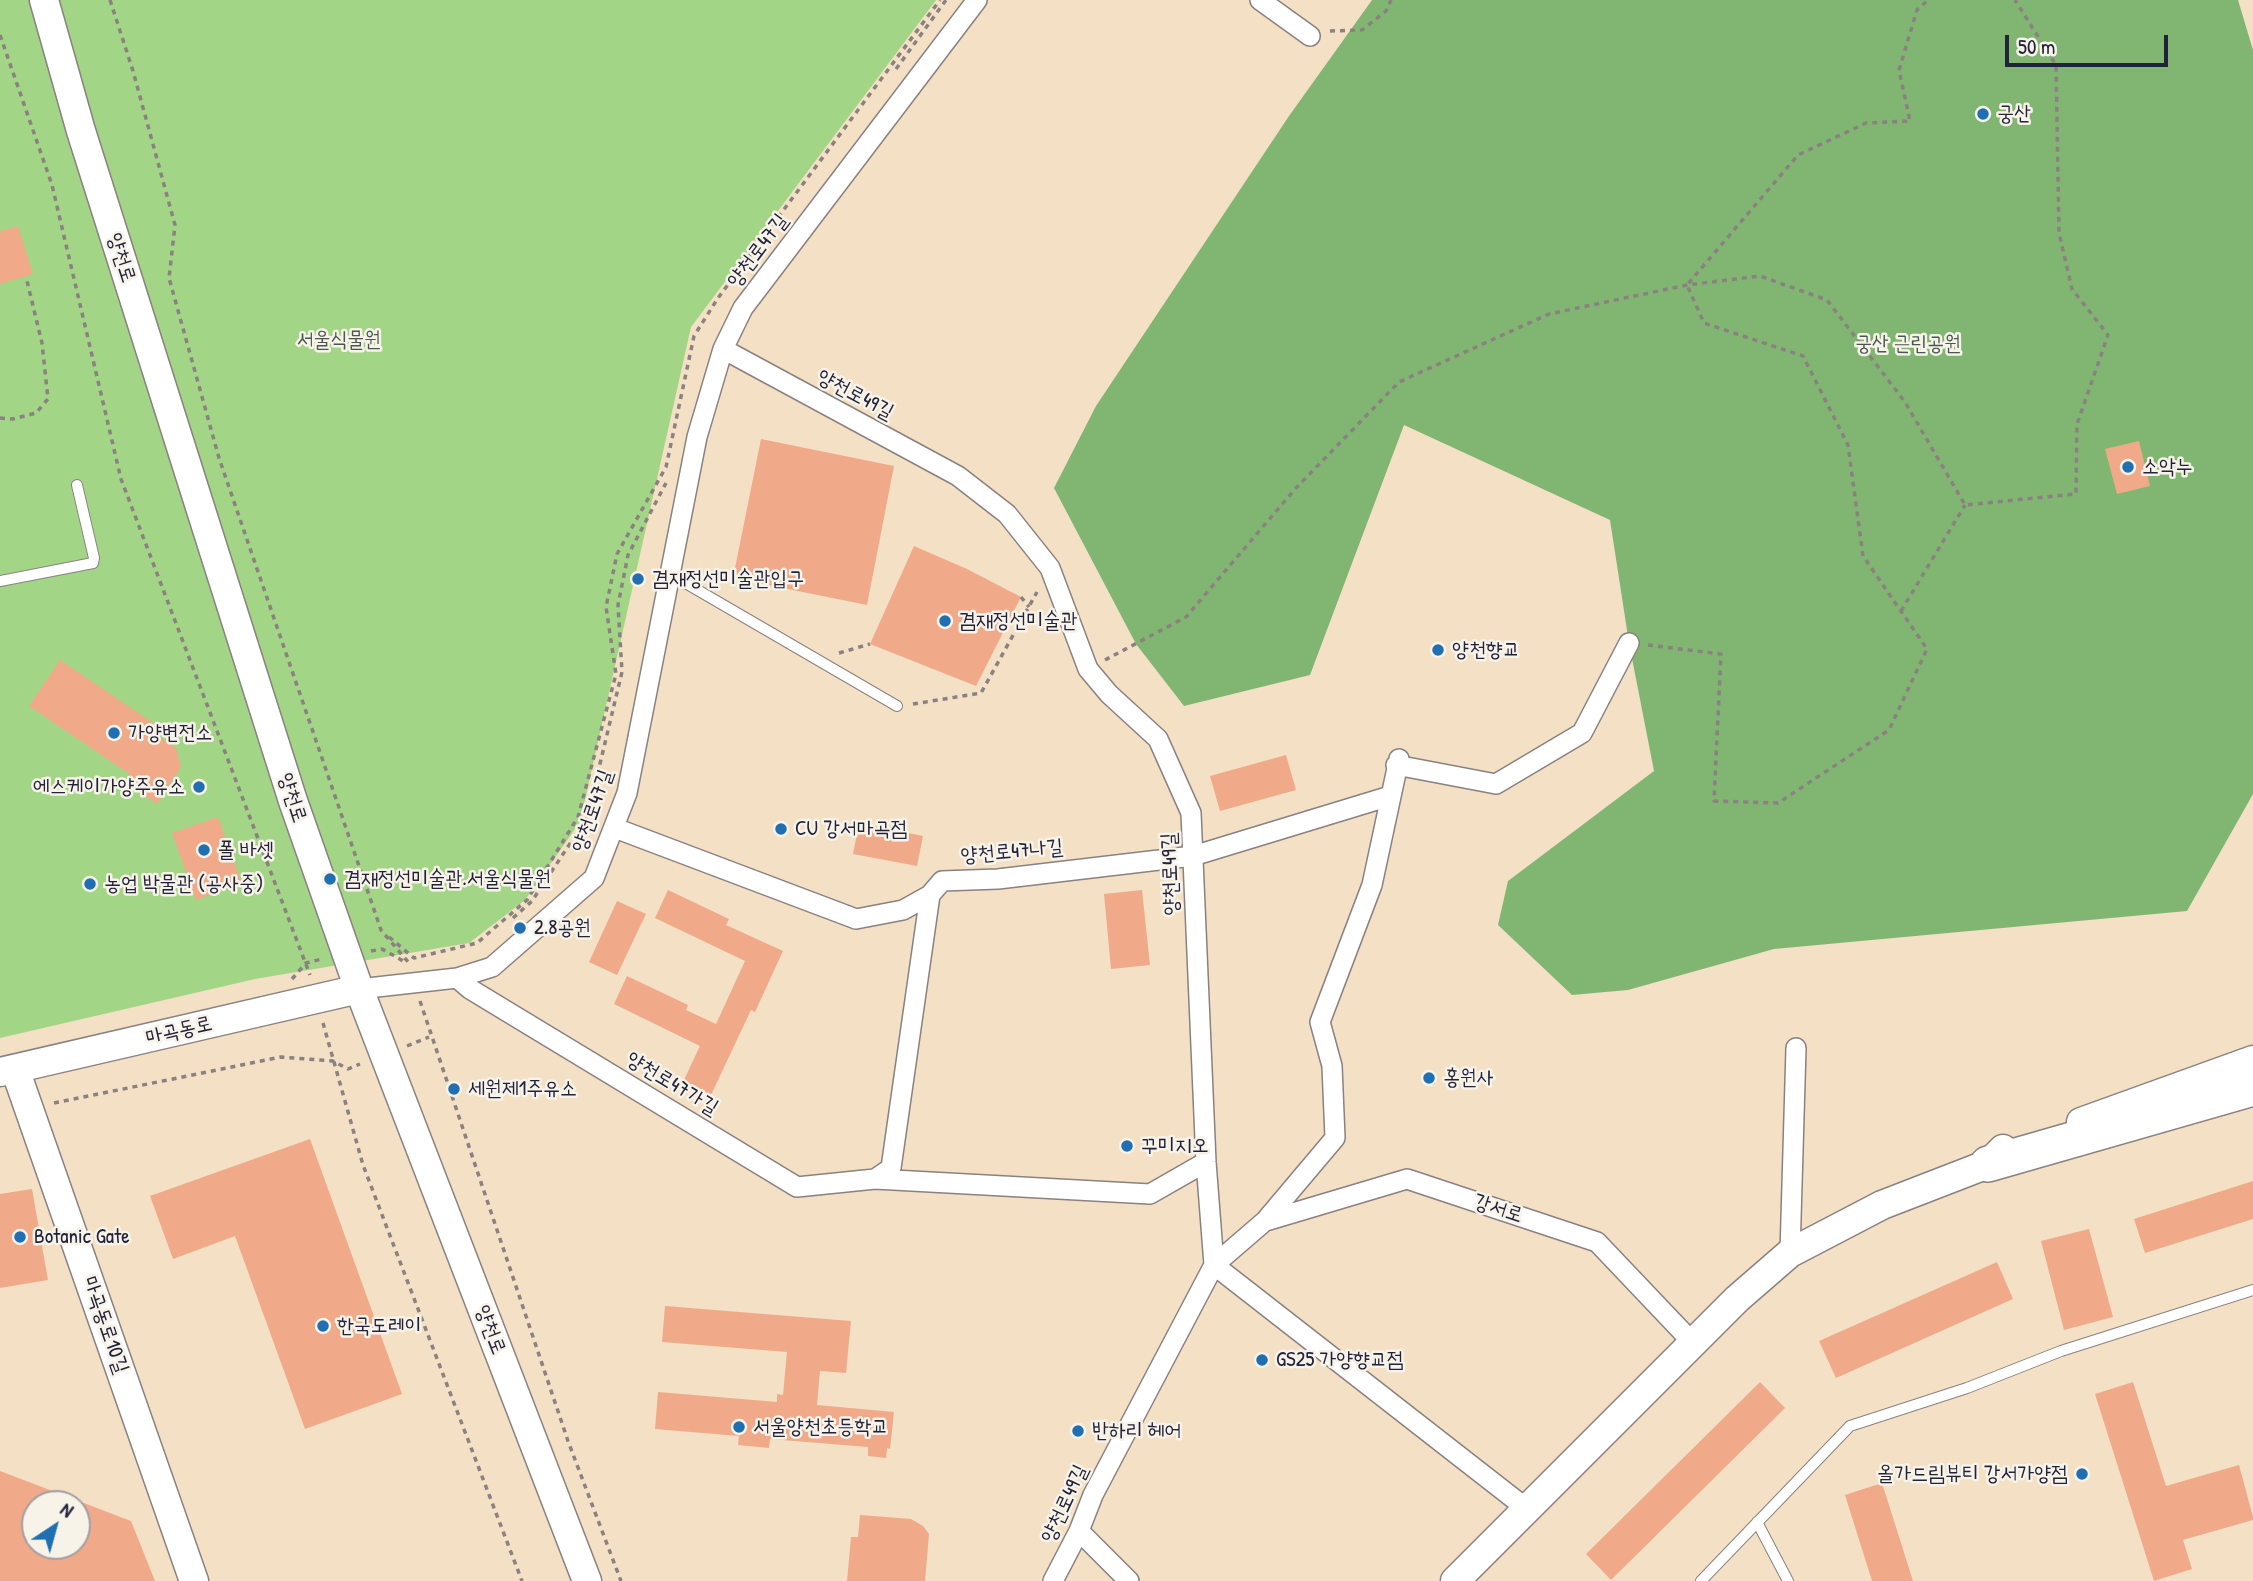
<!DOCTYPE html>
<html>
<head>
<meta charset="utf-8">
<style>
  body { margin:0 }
  #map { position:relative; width:2253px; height:1581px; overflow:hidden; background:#f3e0c5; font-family:"Patrick Hand",sans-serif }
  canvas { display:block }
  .north { position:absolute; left:21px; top:1490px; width:70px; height:70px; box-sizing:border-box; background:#f7f3e8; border:2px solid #a29fa3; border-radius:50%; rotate:36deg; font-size:19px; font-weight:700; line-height:28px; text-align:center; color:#22223b }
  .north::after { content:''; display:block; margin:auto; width:24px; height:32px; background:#1f6fb2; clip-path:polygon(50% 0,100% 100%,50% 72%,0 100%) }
  .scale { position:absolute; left:2005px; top:35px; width:163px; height:32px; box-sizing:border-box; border:4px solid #22223b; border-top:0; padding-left:9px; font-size:21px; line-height:24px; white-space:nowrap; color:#22223b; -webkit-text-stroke:5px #f7f3e8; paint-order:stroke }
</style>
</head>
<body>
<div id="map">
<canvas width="2253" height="1581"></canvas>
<div class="north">N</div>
<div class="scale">50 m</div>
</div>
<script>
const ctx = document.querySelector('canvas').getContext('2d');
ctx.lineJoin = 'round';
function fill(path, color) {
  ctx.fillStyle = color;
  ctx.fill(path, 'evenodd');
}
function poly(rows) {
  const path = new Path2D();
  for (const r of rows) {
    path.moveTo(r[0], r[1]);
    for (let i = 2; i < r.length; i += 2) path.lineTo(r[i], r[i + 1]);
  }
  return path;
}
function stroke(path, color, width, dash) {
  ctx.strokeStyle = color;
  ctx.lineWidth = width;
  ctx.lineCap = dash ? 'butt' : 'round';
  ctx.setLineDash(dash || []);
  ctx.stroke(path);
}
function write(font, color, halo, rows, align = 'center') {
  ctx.font = font + ' "Patrick Hand","Poor Story",sans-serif';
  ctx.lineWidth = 5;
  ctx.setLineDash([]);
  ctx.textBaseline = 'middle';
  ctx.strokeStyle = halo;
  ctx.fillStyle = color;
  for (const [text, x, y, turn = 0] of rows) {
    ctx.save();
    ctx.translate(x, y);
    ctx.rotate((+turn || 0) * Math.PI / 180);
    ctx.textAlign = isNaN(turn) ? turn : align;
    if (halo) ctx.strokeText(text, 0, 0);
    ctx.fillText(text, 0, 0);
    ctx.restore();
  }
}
const green = poly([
  [0,0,936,0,691,327,580,822,525,900,469,943,255,979,0,1038]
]);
const forest = poly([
  [1372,0,2238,0,2253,50,2253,794,2187,911,1774,949,1628,990,1572,995,1498,925,1508,881,1654,771,1629,643,1610,520,1404,425,1310,675,1184,706,1136,644,1054,488,1096,406,1289,116]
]);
const building = poly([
  [18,226,33,274,0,284,0,231],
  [761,439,894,466,867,605,733,578],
  [2139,441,2150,486,2117,494,2105,449],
  [914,546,967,569,1021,597,976,686,870,644],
  [60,660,162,729,158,736,176,748,181,767,157,804,126,783,131,775,29,706],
  [1286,755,1296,790,1220,811,1210,776],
  [218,817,242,884,196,900,172,833],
  [859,823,923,836,917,866,853,854],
  [668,890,729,919,726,925,783,951,755,1012,751,1010,711,1095,683,1082,700,1046,614,1004,627,976,688,1005,686,1010,716,1024,745,961,655,918],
  [1142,890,1150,965,1111,969,1104,894],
  [617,901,646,914,617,975,589,962],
  [310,1139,402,1394,305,1429,235,1236,173,1259,150,1196],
  [2253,1181,2253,1219,2145,1253,2134,1219],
  [32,1189,48,1280,0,1288,0,1194],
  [2089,1229,2113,1317,2064,1330,2041,1241],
  [1997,1262,2013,1299,1836,1378,1819,1341],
  [665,1306,851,1321,846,1373,820,1371,817,1405,894,1412,890,1449,887,1448,886,1458,868,1456,868,1447,770,1439,769,1448,738,1445,739,1436,655,1429,658,1392,777,1402,777,1394,783,1395,787,1352,662,1342],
  [1760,1382,1785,1408,1611,1580,1586,1554],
  [2133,1382,2166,1486,2239,1465,2253,1517,2253,1520,2183,1540,2192,1569,2154,1581,2095,1394],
  [0,1471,131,1521,155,1581,0,1581],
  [35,1504,77,1504,77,1546,35,1546],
  [1882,1483,1913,1581,1872,1581,1845,1495],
  [860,1515,911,1519,923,1526,929,1534,925,1581,847,1581,851,1537,858,1537]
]);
const path = poly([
  [110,0,133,71,175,225,169,278,219,458,381,930,409,963],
  [1330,31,1362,30,1386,11,1391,0],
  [0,35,52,185,121,479,310,975],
  [896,69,946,0],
  [0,418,13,419,36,413,48,399,42,343,27,281],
  [1021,597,1029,607],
  [1901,611,1965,505],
  [1648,645,1721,654,1714,801,1778,803,1889,730,1927,649,1863,556,1848,445,1803,356,1704,323,1687,285,1798,155,1866,123,1910,121,1899,70,1917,10,1928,0],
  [839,653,870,644],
  [1105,660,1186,617,1296,488,1399,382,1549,314,1687,285,1760,276,1827,300,1905,402,1965,505,2076,494,2077,424,2108,335,2072,289,2059,233,2056,65,2015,0],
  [913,704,981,693,1037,592],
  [513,918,532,901,587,818,622,672,618,605,628,555,666,483],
  [389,937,414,958,477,943,527,900,578,817,616,674,606,607,617,554,666,467,694,336,718,298,940,0],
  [371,951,382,949,405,962],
  [292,979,306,963,322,959],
  [420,1001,568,1441,621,1581],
  [323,1023,363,1165,522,1581],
  [407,1046,429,1037],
  [54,1103,281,1057,333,1061,348,1069,360,1064]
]);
const lane = poly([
  [670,574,897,706],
  [0,581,93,563,94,558,77,485],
  [1757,1522,1788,1581],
  [1701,1581,1850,1426,1967,1388,2061,1351,2253,1290]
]);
const street = poly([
  [1260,0,1310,36],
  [723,349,958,476,1007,514,1050,568,1088,669,1109,694,1158,739,1191,813,1206,1162,1214,1265,1093,1495,1079,1531,1053,1581],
  [1399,759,1372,885,1320,1022,1332,1066,1335,1138,1265,1221,1214,1265,1527,1509],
  [1396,765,1496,784,1582,733,1629,643],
  [615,828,856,919,903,910,930,895,942,881,998,879,1193,856,1390,796],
  [457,978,470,989,797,1187,875,1179,1150,1194,1206,1162],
  [359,989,457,978,492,967,594,878,627,793,697,437,723,349,743,308,977,0],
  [875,1179,891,1168,930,895],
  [1266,1221,1407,1179,1597,1242,1693,1343],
  [1790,1253,1796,1048],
  [1079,1531,1129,1581]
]);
const secondary = poly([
  [44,0,81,131,293,801,359,989,587,1581],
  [15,1069,194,1581],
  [0,1072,359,989],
  [2081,1122,2253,1060],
  [1455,1581,1737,1299,1790,1253,1882,1205,1988,1164,2003,1149]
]);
const highway = poly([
  [1988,1164,2253,1088]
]);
const markers = [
  [1983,114,7,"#1f6fb2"],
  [2128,467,7,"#1f6fb2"],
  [638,579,7,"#1f6fb2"],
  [945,621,7,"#1f6fb2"],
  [1438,650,7,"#1f6fb2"],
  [114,733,7,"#1f6fb2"],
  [199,787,7,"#1f6fb2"],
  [781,829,7,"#1f6fb2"],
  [204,850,7,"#1f6fb2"],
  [330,879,7,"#1f6fb2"],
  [90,884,7,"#1f6fb2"],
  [520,928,7,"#1f6fb2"],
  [1429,1078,7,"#1f6fb2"],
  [454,1089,7,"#1f6fb2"],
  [1127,1146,7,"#1f6fb2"],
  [20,1237,7,"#1f6fb2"],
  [323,1326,7,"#1f6fb2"],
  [1262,1360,7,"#1f6fb2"],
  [739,1427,7,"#1f6fb2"],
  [1078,1431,7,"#1f6fb2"],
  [2082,1474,7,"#1f6fb2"]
];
const poiNames = [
  ["궁산",1997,114],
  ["소악누",2142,467],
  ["겸재정선미술관입구",652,579],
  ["겸재정선미술관",959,621],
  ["양천향교",1452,650],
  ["가양변전소",128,733],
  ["에스케이가양주유소",185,787,"right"],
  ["CU 강서마곡점",795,829],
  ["폴 바셋",218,850],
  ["겸재정선미술관.서울식물원",344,879],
  ["농업 박물관 (공사중)",104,884],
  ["2.8공원",534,928],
  ["홍원사",1443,1078],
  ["세원제1주유소",468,1089],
  ["꾸미지오",1141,1146],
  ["Botanic Gate",34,1237],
  ["한국도레이",337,1326],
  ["GS25 가양향교점",1276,1360],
  ["서울양천초등학교",753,1427],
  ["반하리 헤어",1092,1431],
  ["올가드림뷰티 강서가양점",2068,1474,"right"]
];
const streetNames = [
  ["양천로47길",758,251,-53],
  ["양천로",121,258,72],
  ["양천로49길",855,395,28],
  ["양천로",292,798,72],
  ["양천로47길",593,811,-71],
  ["양천로47나길",1012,852,-5],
  ["양천로49길",1171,874,-92],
  ["마곡동로",179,1031,-13],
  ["양천로47가길",672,1084,31],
  ["강서로",1498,1209,18],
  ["마곡동로10길",105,1325,71],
  ["양천로",490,1330,69],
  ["양천로49길",1065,1504,-65]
];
const parkNames = [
  ["서울식물원",339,340],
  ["궁산 근린공원",1908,344]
];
fill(green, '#a2d585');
fill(forest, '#81b672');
fill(building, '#f0aa89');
stroke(lane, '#8a8180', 12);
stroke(street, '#8a8180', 22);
stroke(secondary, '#8a8180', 31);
stroke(highway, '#8a8180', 38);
stroke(path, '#8a8180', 3.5, [5, 5]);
stroke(lane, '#fff', 10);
stroke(street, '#fff', 19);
stroke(secondary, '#fff', 28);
stroke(highway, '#fff', 35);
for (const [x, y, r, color] of markers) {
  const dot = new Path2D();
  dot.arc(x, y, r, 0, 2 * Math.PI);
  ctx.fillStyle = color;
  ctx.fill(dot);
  stroke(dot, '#f7f3e8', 2.5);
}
write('21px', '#22223b', '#f7f3e8', poiNames, 'left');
write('21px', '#22223b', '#f7f3e8', streetNames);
write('21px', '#485851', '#f7f3e8', parkNames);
</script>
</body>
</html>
